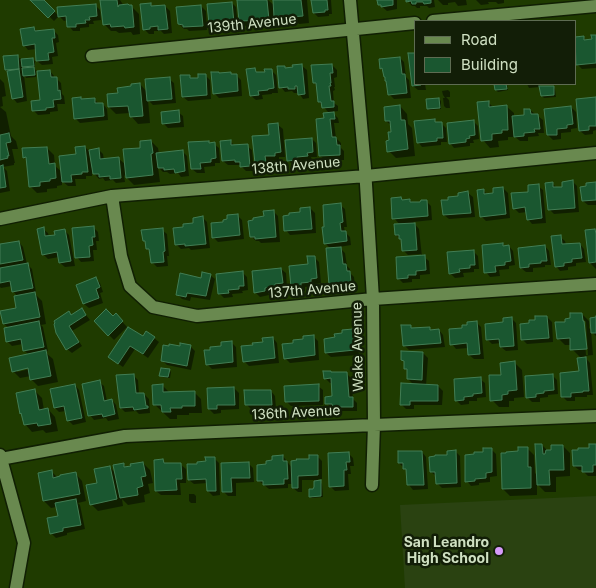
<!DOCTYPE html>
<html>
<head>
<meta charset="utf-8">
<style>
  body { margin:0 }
  #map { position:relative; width:596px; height:588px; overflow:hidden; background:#1f3b00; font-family:Inter,sans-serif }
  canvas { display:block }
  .legend { position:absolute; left:414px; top:20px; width:162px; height:65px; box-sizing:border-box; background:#121e07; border:1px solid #5e6c52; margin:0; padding:6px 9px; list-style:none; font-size:15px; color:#cfe0c2 }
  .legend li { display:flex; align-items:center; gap:10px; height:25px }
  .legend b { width:25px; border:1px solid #5e6c52 }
</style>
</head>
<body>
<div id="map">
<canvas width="596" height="588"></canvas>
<ul class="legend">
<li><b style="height:6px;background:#69894f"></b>Road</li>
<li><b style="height:14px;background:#1a5730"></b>Building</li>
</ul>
</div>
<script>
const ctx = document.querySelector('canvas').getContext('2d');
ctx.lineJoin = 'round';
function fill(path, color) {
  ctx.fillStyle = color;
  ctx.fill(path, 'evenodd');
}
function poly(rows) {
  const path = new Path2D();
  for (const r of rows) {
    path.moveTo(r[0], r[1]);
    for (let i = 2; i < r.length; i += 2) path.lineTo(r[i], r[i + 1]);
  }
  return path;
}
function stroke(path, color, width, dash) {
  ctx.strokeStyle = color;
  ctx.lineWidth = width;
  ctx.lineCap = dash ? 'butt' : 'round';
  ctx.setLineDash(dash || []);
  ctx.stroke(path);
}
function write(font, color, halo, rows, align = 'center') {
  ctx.font = font + ' Inter,sans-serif';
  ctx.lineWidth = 5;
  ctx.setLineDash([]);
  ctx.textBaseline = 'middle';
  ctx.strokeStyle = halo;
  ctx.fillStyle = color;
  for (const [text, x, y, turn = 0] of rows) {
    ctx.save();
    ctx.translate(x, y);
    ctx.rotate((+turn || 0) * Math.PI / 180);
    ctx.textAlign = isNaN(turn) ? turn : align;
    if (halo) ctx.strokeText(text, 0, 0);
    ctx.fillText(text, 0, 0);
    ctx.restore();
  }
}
const built = poly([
  [596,496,596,588,405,588,400,505]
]);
const shadow = poly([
  [32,0,42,0,59,16,54,21],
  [101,0,120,0,124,6,132,7,139,14,140,34,133,35,131,32,119,33,116,31,111,31,104,24],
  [238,0,268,0,275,6,274,0,307,0,309,23,299,24,297,22,283,24,275,16,276,26,248,28,240,21],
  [313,0,331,0,332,14,329,14,329,16,318,17,314,13],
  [378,0,397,0,397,9,387,11,379,4],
  [407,0,434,0,435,7,429,8,427,6,420,6,420,8,417,8,415,6,412,6],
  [438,0,466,0,467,5,458,6,455,2,448,3,448,5,443,5],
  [476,0,504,0,504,3,498,4,496,2,488,2,489,4,481,5],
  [232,3,236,7,238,27,230,28,227,24,220,25,220,27,215,28,210,23],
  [95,5,100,10,101,20,93,21,94,24,89,24,89,27,80,28,80,31,73,31,69,26,68,20,64,21,59,16],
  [151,5,153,7,165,6,170,11,172,33,164,34,161,31,154,31,154,34,149,34,144,29],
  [201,6,206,11,207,30,189,31,187,29,184,29,179,24],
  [34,28,38,32,53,30,58,35,59,42,56,43,58,56,52,57,53,64,42,65,37,61,37,49,28,50,24,45],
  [596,36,596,68,582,69,577,64,575,38,583,37,587,41,593,40],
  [17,56,22,60,33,59,35,61,35,67,33,68,36,70,36,77,26,78,24,75,27,101,17,103,13,98,8,72,6,70],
  [400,58,404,62,406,77,409,80,411,98,394,99,389,94,384,71,381,68],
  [332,65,337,70,337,77,334,78,335,87,334,87,335,90,333,91,334,103,338,106,338,111,332,112,338,118,339,123,334,123,336,138,341,143,341,148,344,151,344,160,325,160,320,156,325,119,330,114,319,102,317,86,314,82],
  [302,66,307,70,309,98,303,99,299,93,294,93,292,91,285,92,281,87,285,67,287,69],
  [255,70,258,73,266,73,271,70,276,75,278,93,272,93,272,94,262,95,263,99,256,100,251,96],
  [50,71,54,76,54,78,56,78,61,83,62,94,64,96,65,104,57,104,58,111,50,112,50,114,38,115,34,111,41,102],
  [230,73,233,75,236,75,241,80,242,96,219,98,214,93],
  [205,75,210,80,211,99,188,101,183,97,189,76,193,79,200,79],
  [0,79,4,83,6,96,2,97,3,106,0,107,6,112,11,136,16,141,18,149,12,149,15,163,14,163,14,165,3,167,7,171,10,191,0,193],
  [169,79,174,83,176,103,153,105,148,100,150,123,138,124,131,116,130,113,116,114,109,107,119,95,140,84,147,92],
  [415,84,425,84,426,90,418,90,413,86],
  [495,84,507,84,508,90,498,92,496,90],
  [527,84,540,84,540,87,529,88],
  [553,87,555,89,556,97,544,98,542,96],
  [448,90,450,92,450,97,446,97,449,100,450,108,446,108,444,106,443,98,445,98,443,95,442,91],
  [596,98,596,130,593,131,593,134,585,135,580,131],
  [81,99,82,100,94,99,99,104,103,104,107,109,108,120,80,123,75,118],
  [439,99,441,101,441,109,430,110,428,108],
  [488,102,493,107,506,106,514,113,514,117,525,116,530,110,543,120,544,133,538,133,539,136,528,137,528,141,520,141,515,137,508,137,508,140,498,141,499,147,490,148,483,140],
  [400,106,407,114,408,124,412,128,415,156,396,158,389,151,393,133,392,126,386,121],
  [571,107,576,112,577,128,571,129,571,132,561,133,561,139,553,140,548,135],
  [178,112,183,116,184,127,168,128,163,123],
  [434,121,437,123,441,123,446,128,447,142,441,142,441,145,422,147,418,142],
  [474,122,478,126,479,139,473,140,474,143,470,143,470,146,454,148,450,143],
  [278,125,283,129,285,157,279,157,279,160,269,161,270,167,261,167,256,163],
  [312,139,316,143,317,157,311,157,312,160,301,161,301,164,293,165,288,160],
  [151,141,158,148,159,154,183,152,187,156,189,176,181,177,178,173,170,174,167,172,163,172,158,167,160,182,134,185,124,175,125,182,116,183,113,180,105,181,103,178,99,179,92,171,92,176,86,176,86,179,75,179,76,186,68,186,62,181,62,185,57,186,57,188,47,189,47,192,37,193,30,186,28,161,24,157,47,148,54,155,55,166,62,172,85,147,89,151,99,150,103,154,104,160,118,158,126,165,142,149],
  [230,141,235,146,247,146,252,150,254,171,246,171,240,165,228,165,223,161],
  [208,142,211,144,214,144,219,148,220,163,215,163,215,166,204,167,205,173,197,173,192,169],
  [573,182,577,186,579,212,554,214,550,210,552,183,557,188,564,188],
  [596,183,596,205,588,205,583,201],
  [538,186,543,190,546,223,532,224,528,219,527,212,519,213,514,208],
  [503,188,508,193,510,218,486,221,481,216,483,190,488,195,494,195],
  [468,193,473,197,475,217,449,219,444,215,460,197],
  [401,198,404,201,410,200,413,203,426,201,431,206,432,220,413,222,419,229,422,257,424,257,429,261,430,274,420,275,420,279,412,279,412,282,403,283,398,278,421,257,421,254,408,255,403,250,403,241,396,235,400,225,394,218],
  [340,205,345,209,347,227,344,227,345,232,350,237,351,245,339,247,345,253,347,266,350,269,350,273,354,277,355,287,335,289,331,284,331,249,325,243],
  [310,208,315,213,316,233,290,235,286,230,301,213],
  [273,211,278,216,280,242,261,243,259,241,256,241,251,236,265,217],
  [237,215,242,220,244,239,218,242,214,238],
  [203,218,207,222,210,248,191,250,189,248,181,249,176,244,184,228,194,224],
  [93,227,98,232,99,241,96,241,97,250,93,250,94,261,81,262,77,257],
  [43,229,48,233,49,237,56,236,65,231,69,235,75,266,65,267,60,263,59,257,48,259,43,254],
  [162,230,167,234,169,256,167,256,168,266,157,267,152,262,151,252,147,248,147,243,144,241],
  [594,230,596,232,596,269,590,263],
  [560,237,565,241,566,245,580,244,584,249,586,262,576,263,576,266,568,267,568,270,560,271,556,266],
  [19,242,23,247,27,264,32,269,36,292,34,293,42,301,46,324,41,325,43,327,48,351,45,352,53,359,58,382,38,386,31,379,31,376,20,378,13,371,29,355,24,350,23,344,12,346,7,341,9,328,4,324,17,309,18,297,13,291,12,286,1,288,0,287,0,246],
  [34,366,34,368,17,372,17,369],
  [503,244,505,247,509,246,513,251,515,265,509,266,509,269,499,270,500,276,490,277,486,272],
  [545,246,549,251,551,265,545,265,545,267,533,268,533,272,526,272,521,268],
  [473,251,478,256,479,269,474,269,474,272,463,273,464,277,455,278,450,273],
  [314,257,319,262,321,283,314,284,315,286,305,287,305,291,297,291,292,287],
  [281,269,286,273,287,288,278,288,279,291,268,292,269,295,260,297,255,292],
  [242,272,247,277,248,290,242,291,243,293,232,294,233,297,224,298,219,293],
  [210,275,215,279,210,300,191,297,190,301,182,299,177,294],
  [96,279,100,283,103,292,100,293,103,303,89,308,84,304,78,285],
  [82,310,90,320,72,331,82,346,72,353,67,349,55,321,72,316],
  [582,314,589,321,589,328,592,331,596,318,596,336,591,331,593,355,584,356,590,363,593,395,587,395,587,397,575,397,575,401,567,401,563,397,580,372,581,358,572,349,571,345,565,345,558,338,566,323],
  [583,319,586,322,588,355,586,355],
  [116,315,127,327,114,340,95,321,113,318],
  [547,317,552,322,553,342,527,344,522,339,537,321],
  [512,319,516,323,518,350,506,351,501,347,501,343,492,344,487,339,504,323],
  [476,322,481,327,484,359,474,359,469,355,468,348,456,349,452,344,463,329],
  [410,326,413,329,429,328,432,331,439,330,443,335,445,347,409,350,404,345],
  [352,330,357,335,359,355,331,357,326,353],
  [313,336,318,341,319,360,290,363,285,358,294,344],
  [143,338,154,338,159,342,148,358,135,349,123,367,114,361,109,357],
  [273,338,277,343,279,363,249,366,244,361,264,343],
  [231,342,236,347,237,367,212,369,207,364,222,347],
  [190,346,195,351,191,370,167,365,162,360],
  [423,353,428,358,426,386,438,386,443,391,442,405,414,405,414,409,406,409,401,404,414,385,408,379,408,371,405,368,406,363,402,360],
  [515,363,522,370,524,397,514,398,514,401,509,401,509,407,499,407,492,400,502,376],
  [169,370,171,372,170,378,162,377,161,375],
  [346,373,351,378,353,399,357,403,357,411,338,411,336,408,331,408,327,403,333,397,332,383,330,383,325,378],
  [133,375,138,380,139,394,144,394,149,399,150,413,139,414,136,411,125,412,121,408],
  [552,375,557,380,558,394,548,395,548,397,540,398,540,402,532,402,528,398],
  [480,379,485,383,486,397,477,398,477,401,469,401,469,404,461,405,456,400],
  [99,382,104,386,107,401,112,400,116,405,119,419,108,421,106,418,94,420,90,415],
  [75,385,79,390,86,422,73,425,68,420,66,411,59,412,55,408],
  [163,386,170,393,194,392,201,399,202,413,189,413,189,415,177,415,177,419,170,419,154,404],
  [318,386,323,390,323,405,291,406,286,401],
  [234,388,239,393,239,409,221,410,221,413,214,414,209,409],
  [35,391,42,398,44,410,48,409,55,417,58,431,46,433,43,430,32,432,25,424],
  [271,391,275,396,276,409,251,409,246,404],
  [542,445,548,451,563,446,570,453,570,476,556,477,556,492,545,492,537,484,537,495,510,496,503,489,519,453,527,448,534,455,535,473,538,476],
  [596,445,596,476,588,476,583,471,583,470,579,470,574,466],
  [491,449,496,454,497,476,490,477,490,482,479,483,479,485,471,486,467,481,484,453],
  [422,452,426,457,428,489,413,490,409,485,408,472,399,463],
  [456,452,460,456,461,487,442,488,437,483,436,476,431,472,448,456],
  [349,454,353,458,354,466,350,466,351,474,348,474,349,490,335,491,330,486],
  [283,456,292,468,317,456,322,461,322,479,318,479,322,484,323,497,312,498,310,496,315,487,315,480,302,480,302,492,298,492,293,488,293,484,288,484,288,488,269,489,258,480,268,465],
  [214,458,219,463,220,495,213,496,208,491,208,483,194,484,189,480,198,465,207,462],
  [163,461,167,464,181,465,186,469,186,483,180,483,181,495,161,495,156,491],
  [143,463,150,470,153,483,148,484,150,493,144,495,145,502,128,505,122,499,123,506,98,511,91,504,98,484,110,467,116,474,123,464,127,468],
  [222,464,249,464,253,468,254,482,236,483,236,496,228,496,223,491],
  [52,472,58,478,75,473,82,481,86,501,78,503,80,505,85,529,67,533,67,535,56,538,51,533,59,517,57,507,51,508,44,501],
  [189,494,194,494,196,496,196,503,191,503,189,501]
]);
const building = poly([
  [30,0,44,0,55,11,48,18,30,0],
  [100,0,117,0,118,7,119,5,128,4,129,5,132,5,134,27,125,28,124,26,111,27,110,24,103,25,100,0],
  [237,0,267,0,269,20,239,21,237,0],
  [273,0,301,0,303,16,291,17,290,16,274,17,273,0],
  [311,0,327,0,328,10,325,10,325,12,313,13,311,0],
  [377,0,393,0,393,5,381,7,381,5,378,5,377,0],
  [406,0,431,0,431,3,424,4,423,2,416,2,416,4,412,4,411,1,406,2,406,0],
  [232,2,234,23,225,23,224,20,216,21,216,23,209,24,207,4,232,2],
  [151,3,151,6,165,5,168,29,158,30,158,26,150,27,150,29,143,30,140,4,151,3],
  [96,4,97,16,89,17,90,20,85,20,86,23,76,24,76,27,67,27,66,16,58,17,57,7,96,4],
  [201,5,203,26,183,27,183,25,178,24,176,7,201,5],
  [34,27,35,31,54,29,55,38,52,38,54,52,48,53,49,60,36,61,35,44,23,46,20,29,34,27],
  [591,35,596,35,596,63,576,65,575,37,584,36,584,40,592,39,591,35],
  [408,53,415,53,415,84,421,84,421,85,412,86,408,53],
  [18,55,19,69,5,70,3,56,18,55],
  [400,57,402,74,405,74,407,93,388,95,386,81,385,81,385,77,384,77,382,68,380,69,379,59,400,57],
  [33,58,34,66,22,67,21,59,33,58],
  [302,64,305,94,298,95,297,86,295,86,295,89,288,89,288,87,279,88,277,66,285,66,285,68,293,67,292,65,302,64],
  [332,64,333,73,330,73,331,83,330,83,331,86,329,86,331,101,334,101,334,107,322,108,321,102,318,102,316,83,313,83,311,65,332,64],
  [34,67,35,75,23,76,22,68,34,67],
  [255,68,256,72,265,72,264,69,272,69,274,88,268,89,268,90,258,91,259,95,250,96,246,69,255,68],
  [19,69,23,97,12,99,7,71,19,69],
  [50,70,51,77,57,77,58,91,60,90,61,99,53,100,54,107,46,108,46,110,32,111,31,101,40,100,37,71,50,70],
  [211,72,219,72,219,73,231,72,231,74,237,74,238,91,213,94,211,72],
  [198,74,206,74,207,95,182,97,180,75,190,75,190,78,198,78,198,74],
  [170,77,172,99,147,101,145,79,170,77],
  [140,83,143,116,130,117,128,106,108,107,107,94,118,93,117,88,131,86,131,84,140,83],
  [494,84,506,84,507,89,495,90,494,84],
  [539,86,554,86,554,95,541,96,539,86],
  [81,97,81,99,95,98,95,103,103,103,104,116,74,119,72,98,81,97],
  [596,97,596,126,589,126,589,130,579,131,576,99,596,97],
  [439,98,440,108,427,109,426,99,439,98],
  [489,101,489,107,507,105,508,130,502,130,502,133,492,134,492,140,481,141,477,102,489,101],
  [400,105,401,120,405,120,408,149,387,152,386,141,389,140,388,132,391,132,390,121,385,121,384,107,400,105],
  [571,106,573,124,567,125,567,128,557,129,557,135,547,135,544,109,571,106],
  [524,109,530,109,531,114,538,114,540,129,534,129,535,132,524,133,524,136,514,137,512,116,524,115,524,109],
  [179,110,180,122,162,124,161,112,179,110],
  [334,112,335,119,330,119,332,137,336,137,337,145,340,145,340,155,319,156,316,119,324,118,323,113,334,112],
  [435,119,435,122,442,122,443,138,437,138,437,141,417,143,414,121,435,119],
  [474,120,475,135,469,136,470,138,466,139,466,142,449,144,447,123,474,120],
  [278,123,281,152,275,153,275,156,265,156,266,162,255,163,252,136,269,135,268,124,278,123],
  [9,133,11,142,6,143,9,156,7,156,8,158,0,160,0,135,9,133],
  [312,138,313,152,307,153,308,156,297,157,297,160,287,161,285,140,312,138],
  [151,140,153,153,151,154,153,175,126,178,123,149,140,148,140,141,151,140],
  [231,140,231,145,248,144,250,166,240,167,240,162,235,162,235,160,222,161,220,141,231,140],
  [209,141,209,143,215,142,216,158,211,159,211,162,200,163,201,169,191,169,188,142,209,141],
  [85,146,88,172,82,172,82,174,71,175,72,182,62,182,59,156,76,154,75,147,85,146],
  [47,147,49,164,55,163,56,178,50,179,50,181,40,182,40,186,29,187,26,157,23,158,22,148,47,147],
  [99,148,100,159,119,157,121,178,110,179,110,176,99,177,99,174,93,174,89,150,99,148],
  [183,150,185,171,175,173,174,169,164,170,164,168,158,168,156,153,183,150],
  [3,165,6,187,0,188,0,166,3,165],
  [573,180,575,208,548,210,545,183,553,182,553,187,562,187,562,182,573,180],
  [596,182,596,200,582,201,580,187,586,186,586,183,596,182],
  [539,184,542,218,527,220,525,207,513,209,511,193,528,192,528,185,539,184],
  [503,187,506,214,480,217,477,190,484,189,484,194,493,193,493,188,503,187],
  [468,191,471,213,443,215,441,200,448,200,448,197,458,196,458,193,468,191],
  [401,197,402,200,410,199,410,202,420,202,421,200,427,200,428,216,392,219,391,198,401,197],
  [341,203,343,222,340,223,341,231,346,231,347,241,324,244,322,227,324,227,323,205,341,203],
  [310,207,312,229,284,231,283,216,289,215,289,213,300,212,300,208,310,207],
  [274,210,276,237,255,239,255,237,250,237,248,221,253,220,253,218,264,216,263,211,274,210],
  [238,214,240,235,212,238,211,223,223,222,223,220,227,219,227,215,238,214],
  [203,216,206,244,185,246,185,244,175,245,173,228,183,227,183,224,193,223,193,218,203,216],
  [415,223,417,250,402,251,401,239,399,239,399,235,395,235,394,224,415,223],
  [94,226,95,237,92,237,93,245,89,246,90,257,75,258,72,228,94,226],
  [44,227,45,236,55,235,54,231,65,229,71,261,59,263,57,252,42,255,37,229,44,227],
  [163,228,165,251,163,252,164,262,151,263,149,249,146,249,145,241,143,241,141,230,163,228],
  [595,229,596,234,596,262,589,263,585,230,595,229],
  [561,235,562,244,580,243,582,258,572,259,572,262,564,263,564,266,555,267,551,236,561,235],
  [19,241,23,260,0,264,0,244,19,241],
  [503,243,503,246,509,245,511,261,505,262,505,265,495,266,496,272,484,273,482,245,503,243],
  [545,245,547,261,541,261,541,263,529,264,529,267,520,268,518,248,545,245],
  [341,247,343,264,346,264,347,271,350,271,351,283,329,285,326,248,341,247],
  [474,250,475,265,470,265,470,268,459,269,460,272,449,274,447,252,474,250],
  [425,255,426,270,416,271,416,275,408,275,408,278,397,279,396,257,425,255],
  [307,256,315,256,317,278,311,279,311,282,301,283,301,286,291,287,289,266,308,264,307,256],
  [28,263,33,288,12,292,10,281,0,283,0,268,28,263],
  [281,268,283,283,275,284,275,287,265,288,265,291,254,293,252,271,281,268],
  [243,271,244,286,239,286,239,289,228,290,229,293,218,294,216,274,243,271],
  [202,272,211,274,206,296,187,293,186,297,176,295,180,273,201,278,202,272],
  [96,277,100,287,96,289,99,298,83,304,76,285,96,277],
  [35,292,40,317,3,324,0,311,16,308,14,296,35,292],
  [82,308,86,315,69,326,79,342,66,350,56,333,54,324,55,323,54,321,69,311,71,315,82,308],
  [106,309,113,316,116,313,123,321,108,336,94,321,106,309],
  [570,313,582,313,583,321,584,321,587,349,570,350,570,338,557,339,555,322,565,322,565,319,570,318,570,313],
  [535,316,547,316,549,338,521,340,520,324,529,323,529,320,535,320,535,316],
  [596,316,596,333,591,333,590,318,596,317,596,316],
  [512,317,514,346,500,347,499,339,486,340,485,324,503,322,503,318,512,317],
  [39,321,44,347,23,351,21,339,6,342,4,328,39,321],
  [477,321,480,354,468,355,467,343,450,345,449,329,462,328,462,325,467,325,467,322,477,321],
  [401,325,411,325,411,328,430,327,430,330,439,329,441,343,403,346,401,325],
  [128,327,143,336,146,331,155,337,143,354,130,346,118,364,108,357,128,327],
  [353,329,355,350,325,353,324,339,335,337,334,334,342,333,342,330,353,329],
  [314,335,315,355,284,359,282,344,293,343,293,340,303,339,303,336,314,335],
  [273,337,275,358,243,362,241,346,253,345,252,343,263,342,262,338,273,337],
  [232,341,233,362,206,365,204,350,210,350,210,347,221,346,221,342,232,341],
  [180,343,191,345,187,366,161,361,163,345,169,346,169,344,180,346,180,343],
  [46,350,51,376,30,380,28,368,12,372,9,358,46,350],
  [401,351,423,352,422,380,407,379,407,369,404,369,404,361,401,360,401,351],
  [586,357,589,391,583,391,583,392,571,393,571,397,561,397,560,373,579,371,577,358,586,357],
  [515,361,517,390,508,391,508,394,502,395,502,400,490,401,489,375,501,375,500,363,515,361],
  [161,368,170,369,168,377,159,376,161,368],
  [323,371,331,371,331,372,347,372,349,397,353,397,353,407,333,407,332,404,325,404,325,397,332,396,331,378,324,379,323,371],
  [134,374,136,393,144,393,146,406,148,406,148,408,134,410,133,407,120,408,116,375,134,374],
  [553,374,554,390,544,391,544,393,536,394,536,397,526,398,525,376,553,374],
  [481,377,482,393,473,394,473,396,464,397,464,400,455,401,454,379,481,377],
  [100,380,104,401,112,399,115,414,103,417,102,414,88,416,82,384,100,380],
  [401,383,438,385,438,401,410,401,410,405,400,405,401,383],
  [75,384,82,418,67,421,64,406,54,408,50,389,75,384],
  [163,384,163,392,195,391,195,406,182,406,182,408,170,408,171,412,162,412,161,405,153,405,152,385,163,384],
  [319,384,319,401,285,402,284,386,319,384],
  [234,387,235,405,217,405,217,409,208,409,207,388,234,387],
  [35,389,39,410,48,408,51,424,38,426,37,423,24,425,21,413,20,414,16,393,35,389],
  [244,390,271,390,272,405,245,405,244,390],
  [535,444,542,444,543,454,545,454,546,450,551,450,551,445,563,445,564,470,549,470,550,485,537,485,535,444],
  [589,444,596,444,596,465,593,465,593,472,582,472,582,466,573,466,572,450,578,450,578,448,589,448,589,444],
  [518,447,528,447,528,467,531,467,531,488,502,489,501,453,506,453,506,452,518,451,518,447],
  [483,448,492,448,492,472,486,473,486,478,475,479,475,481,465,482,465,455,474,454,474,452,483,452,483,448],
  [456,450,457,483,436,484,435,472,430,472,429,457,435,456,435,455,447,455,447,451,456,450],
  [398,451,422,451,424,485,407,485,406,469,403,469,403,463,398,463,398,451],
  [349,452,350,462,346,462,347,470,344,470,344,486,329,487,328,453,349,452],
  [283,455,283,461,287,461,288,479,284,479,284,484,263,485,263,481,257,481,257,465,266,464,266,461,272,460,272,456,283,455],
  [309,455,318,455,318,475,298,476,298,488,292,488,291,461,297,460,296,459,309,459,309,455],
  [205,457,215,457,216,491,207,491,206,479,188,480,187,464,197,464,197,462,206,461,205,457],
  [163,459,164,463,181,463,182,479,176,479,177,490,155,491,154,460,163,459],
  [143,462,146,476,141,477,143,486,137,488,138,495,120,498,113,465,124,463,124,467,131,466,130,464,143,462],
  [249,462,250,478,231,478,232,492,222,492,221,463,249,462],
  [110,466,117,499,90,505,86,485,97,483,94,469,110,466],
  [52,470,53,478,60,476,60,475,76,472,80,494,43,501,38,473,52,470],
  [321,480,321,496,309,497,309,489,313,489,314,487,314,481,321,480],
  [76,499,81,525,63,528,63,531,50,534,47,518,58,516,55,503,76,499]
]);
const street = poly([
  [350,0,365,168,373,299,374,425,372,485],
  [433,21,596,6],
  [92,56,415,23],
  [112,196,121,256,130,286,153,307,197,316,373,299,596,284],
  [0,219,112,196,366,176,596,153],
  [0,455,24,543,16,588],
  [0,459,125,436,374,425,596,416]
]);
const markers = [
  [499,551,5,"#d69bfa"]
];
const streetNames = [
  ["139th Avenue",252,24,-6],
  ["138th Avenue",296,166,-5],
  ["137th Avenue",312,290,-5],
  ["Wake Avenue",358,347,-91],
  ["136th Avenue",296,413,-3]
];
const poiNames = [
  ["San Leandro",489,543],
  ["High School",489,559]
];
fill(built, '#2a4211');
fill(shadow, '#0007');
fill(building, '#1a5730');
stroke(building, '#427d54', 1);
stroke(street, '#101f03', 15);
stroke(street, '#69894f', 12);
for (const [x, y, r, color] of markers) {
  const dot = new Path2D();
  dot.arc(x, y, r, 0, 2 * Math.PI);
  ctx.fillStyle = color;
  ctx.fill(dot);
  stroke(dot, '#121e07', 2);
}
write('14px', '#cfe0c2', '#121e07', streetNames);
write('bold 14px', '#cfe0c2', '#121e07', poiNames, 'right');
</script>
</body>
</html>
